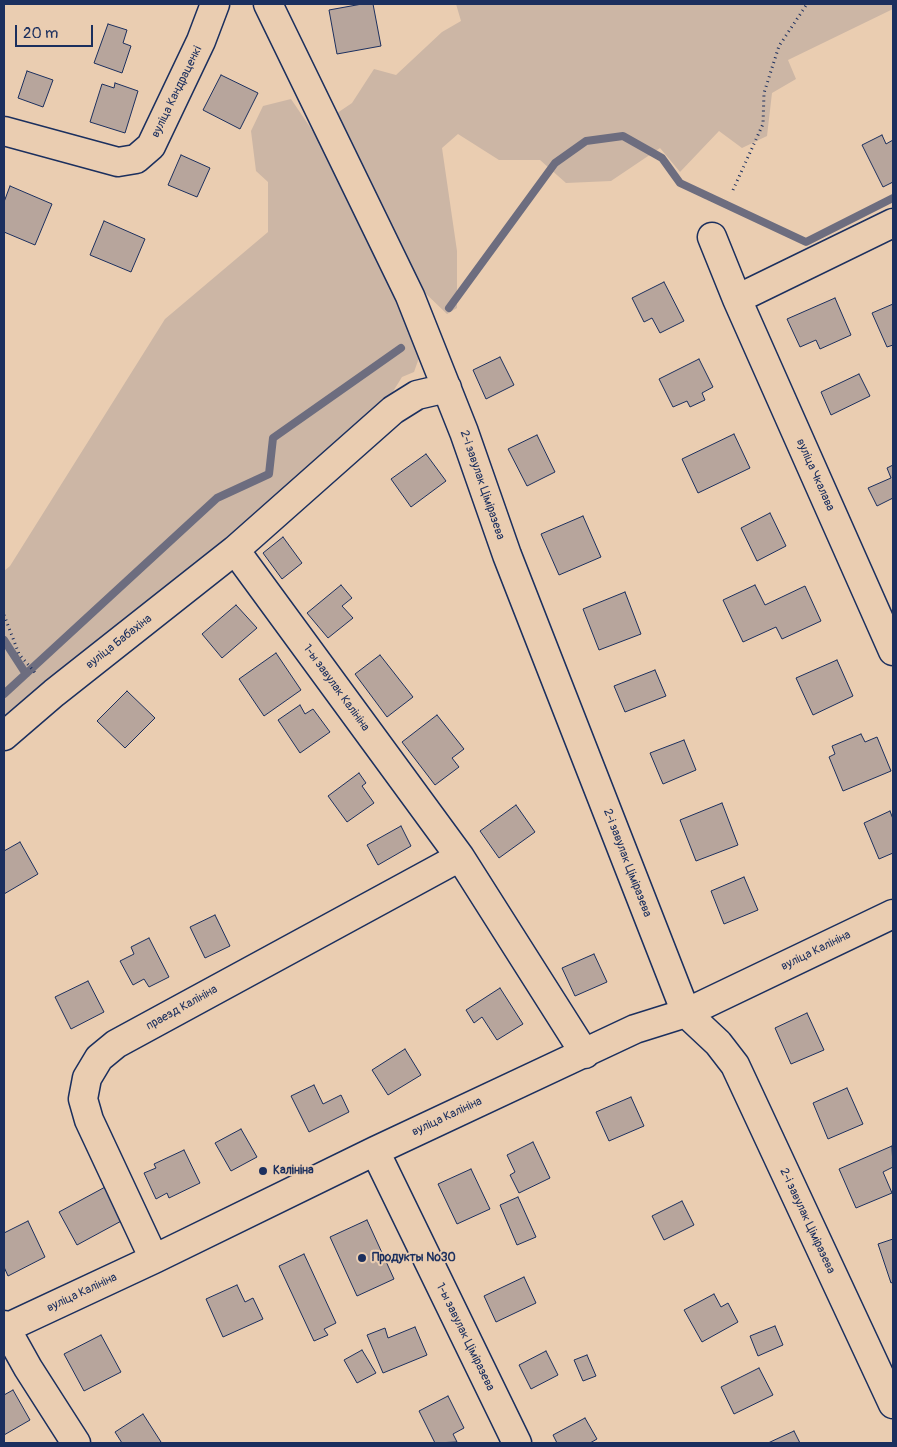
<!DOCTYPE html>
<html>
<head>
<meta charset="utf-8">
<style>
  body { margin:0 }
  #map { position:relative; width:897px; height:1447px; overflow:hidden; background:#eacdb1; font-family:Pangolin,sans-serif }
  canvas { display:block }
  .frame { position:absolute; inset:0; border:5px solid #1b2f5e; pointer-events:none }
  .scale { position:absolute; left:15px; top:25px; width:78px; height:22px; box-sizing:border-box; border:2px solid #1b2f5e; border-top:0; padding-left:6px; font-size:15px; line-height:18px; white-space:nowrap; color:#1b2f5e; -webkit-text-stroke:4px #eacdb1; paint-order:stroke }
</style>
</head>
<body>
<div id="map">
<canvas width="897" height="1447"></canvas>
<div class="frame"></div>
<div class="scale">20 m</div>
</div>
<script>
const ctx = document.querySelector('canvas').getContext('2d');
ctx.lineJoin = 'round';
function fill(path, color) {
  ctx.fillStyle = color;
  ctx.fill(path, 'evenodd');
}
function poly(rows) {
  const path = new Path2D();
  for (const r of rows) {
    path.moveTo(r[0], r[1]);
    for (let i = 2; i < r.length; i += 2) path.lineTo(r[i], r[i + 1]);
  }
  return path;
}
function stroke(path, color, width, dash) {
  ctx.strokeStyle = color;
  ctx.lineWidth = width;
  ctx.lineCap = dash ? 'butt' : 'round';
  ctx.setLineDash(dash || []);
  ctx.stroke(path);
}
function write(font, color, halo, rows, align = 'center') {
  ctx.font = font + ' Pangolin,sans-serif';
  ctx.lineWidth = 4;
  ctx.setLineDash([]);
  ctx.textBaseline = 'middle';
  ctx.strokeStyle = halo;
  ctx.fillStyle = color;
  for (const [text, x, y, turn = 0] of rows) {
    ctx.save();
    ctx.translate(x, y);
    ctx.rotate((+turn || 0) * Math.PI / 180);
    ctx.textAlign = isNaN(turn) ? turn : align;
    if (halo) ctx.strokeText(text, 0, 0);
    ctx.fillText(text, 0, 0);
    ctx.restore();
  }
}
const green = poly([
  [456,4,893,4,893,9,788,60,796,79,772,93,767,136,742,148,719,131,680,172,660,148,611,181,566,183,540,160,499,160,458,134,442,148,457,251,457,308,447,314,422,290,386,215,363,225,396,293,420,355,414,372,402,377,389,398,228,541,4,725,4,571,10,566,165,319,268,232,268,182,256,171,251,131,263,106,291,99,312,130,352,103,374,69,396,75,442,32,461,21]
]);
const stream = poly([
  [449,308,555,163,586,141,623,136,662,158,680,183,806,242,893,198],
  [4,640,26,674],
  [4,694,217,498,269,474,273,438,401,348]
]);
const building = poly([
  [362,4,373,4,381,46,337,54,329,10,362,4],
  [108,24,127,30,123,43,131,46,122,73,94,63,108,24],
  [27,71,53,80,43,107,18,98,27,71],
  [221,75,258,93,240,129,203,110,221,75],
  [115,83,138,91,125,133,90,122,102,84,114,88,115,83],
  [882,135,886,144,893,140,893,182,883,187,862,145,882,135],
  [181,155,210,168,197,197,168,185,181,155],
  [10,186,52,204,35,245,4,232,4,202,10,186],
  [104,221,145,239,131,272,90,255,104,221],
  [664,282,684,321,660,333,652,318,644,322,632,298,664,282],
  [835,298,851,335,820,349,816,340,800,347,787,319,835,298],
  [893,304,893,345,887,347,872,313,893,304],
  [500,357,514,385,486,399,473,370,500,357],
  [699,359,713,387,702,393,705,400,690,407,687,401,673,407,659,379,699,359],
  [859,374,870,396,831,415,821,392,859,374],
  [734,434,750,468,698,493,682,459,734,434],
  [537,435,555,472,527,486,508,449,537,435],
  [426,454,446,481,411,507,391,479,426,454],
  [893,465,893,498,877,506,868,488,891,478,887,468,893,465],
  [770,513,786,546,757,561,741,528,770,513],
  [583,516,601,557,559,575,541,534,583,516],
  [283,537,302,563,282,579,263,553,283,537],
  [341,585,352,598,342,606,353,618,328,638,307,613,341,585],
  [755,585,765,605,805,586,821,621,782,639,776,627,743,642,723,600,755,585],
  [625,592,641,634,599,650,583,609,625,592],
  [236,605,257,628,222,658,202,634,236,605],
  [276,653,301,690,264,716,239,679,276,653],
  [380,655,413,697,387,717,355,674,380,655],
  [837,660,853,696,813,715,796,678,837,660],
  [655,670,666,696,625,712,614,686,655,670],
  [127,691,155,718,125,748,97,721,127,691],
  [300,705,305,714,313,709,330,732,300,753,278,720,300,705],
  [437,715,464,749,452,758,459,767,435,785,402,742,437,715],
  [861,734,865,742,877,737,891,771,843,791,829,757,835,754,832,746,861,734],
  [684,740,696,770,663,784,650,753,684,740],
  [359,773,366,783,362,786,374,803,347,822,328,796,359,773],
  [722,803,738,845,696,861,680,820,722,803],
  [516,805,535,832,499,858,480,831,516,805],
  [890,811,893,819,893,853,879,859,864,823,890,811],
  [401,826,411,846,378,865,367,845,401,826],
  [20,842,38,874,4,894,4,851,20,842],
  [744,877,758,910,724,924,711,891,744,877],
  [215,915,230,946,205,958,190,927,215,915],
  [149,938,169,977,149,987,144,979,133,985,120,961,134,954,131,947,149,938],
  [594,954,607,982,575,996,562,968,594,954],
  [88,981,104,1012,71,1029,55,997,88,981],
  [500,988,523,1024,497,1040,482,1017,474,1023,466,1010,500,988],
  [807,1013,824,1050,791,1064,775,1028,807,1013],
  [405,1049,421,1075,388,1095,372,1070,405,1049],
  [314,1085,323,1104,341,1095,349,1112,309,1132,291,1096,314,1085],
  [847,1088,863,1124,828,1139,813,1103,847,1088],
  [631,1097,644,1126,609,1141,596,1112,631,1097],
  [241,1129,257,1157,231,1171,215,1143,241,1129],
  [533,1142,550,1178,519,1193,510,1175,515,1172,507,1155,533,1142],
  [892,1146,893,1167,883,1172,892,1193,856,1208,839,1169,892,1146],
  [184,1150,200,1183,169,1198,167,1193,156,1199,144,1173,156,1168,154,1164,184,1150],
  [471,1169,490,1209,457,1224,438,1184,471,1169],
  [107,1186,125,1219,77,1245,59,1212,107,1186],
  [518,1197,536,1237,517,1245,500,1205,518,1197],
  [682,1201,694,1225,664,1240,652,1216,682,1201],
  [367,1220,394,1279,357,1296,330,1237,367,1220],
  [28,1221,45,1257,8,1276,4,1267,4,1233,28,1221],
  [893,1239,893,1282,891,1283,878,1244,893,1239],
  [304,1254,336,1323,324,1329,328,1335,314,1341,279,1266,304,1254],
  [524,1277,536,1303,496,1322,484,1296,524,1277],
  [237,1285,245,1302,253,1298,263,1319,223,1337,206,1299,237,1285],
  [714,1294,721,1307,728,1303,738,1322,702,1342,684,1310,714,1294],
  [775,1326,783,1345,758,1356,750,1336,775,1326],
  [415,1327,427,1355,383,1373,367,1335,385,1328,388,1338,415,1327],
  [101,1335,121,1372,84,1391,64,1354,101,1335],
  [362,1350,376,1373,357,1383,344,1360,362,1350],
  [546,1351,558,1375,531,1389,519,1365,546,1351],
  [587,1355,596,1376,583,1381,574,1360,587,1355],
  [759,1368,773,1395,734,1414,721,1387,759,1368],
  [13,1390,30,1420,4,1435,4,1395,13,1390],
  [448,1396,464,1428,453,1434,457,1442,435,1443,419,1411,448,1396],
  [143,1414,161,1442,158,1443,122,1443,115,1432,143,1414],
  [585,1418,597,1439,590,1443,557,1443,553,1435,585,1418],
  [794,1431,800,1443,768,1443,794,1431]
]);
const path = poly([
  [733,190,763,124,764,93,779,46,807,4],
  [4,615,19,654,37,675]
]);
const minor = poly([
  [268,4,410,296,464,432,507,555,686,1013,718,1043,735,1065,893,1404],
  [4,131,118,162,136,159,151,146,201,41,215,4],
  [712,237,737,299,893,651],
  [737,299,893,223],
  [447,388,417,395,393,410,235,550,460,857,585,1054],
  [4,736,54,693,235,550],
  [375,1151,517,1443],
  [154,1259,89,1120,83,1099,87,1078,99,1058,116,1044,460,857],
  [4,1325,28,1368,76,1443],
  [4,1329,154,1259,375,1151,635,1029,686,1013,893,914]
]);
const markers = [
  [263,1171,5,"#1b2f5e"],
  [362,1258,5,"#1b2f5e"]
];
const streetNames = [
  ["вуліца Кандраценкі",177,92,-64],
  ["вуліца Чкалава",815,475,66],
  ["2-і завулак Ціміразева",482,485,71],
  ["вуліца Бабахіна",119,642,-38],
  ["1-ы завулак Калініна",336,688,54],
  ["2-і завулак Ціміразева",627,863,69],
  ["вуліца Калініна",816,951,-26],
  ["праезд Калініна",182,1008,-29],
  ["вуліца Калініна",447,1117,-25],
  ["2-і завулак Ціміразева",807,1221,65],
  ["вуліца Калініна",82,1293,-25],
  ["1-ы завулак Ціміразева",465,1337,64]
];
const poiNames = [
  ["Калініна",273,1171],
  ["Продукты №30",372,1258]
];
fill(green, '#ccb6a5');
stroke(stream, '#6d6d7f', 8);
fill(building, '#b7a59c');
stroke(building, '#1b2f5e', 1);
stroke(minor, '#1b2f5e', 31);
stroke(path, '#1b2f5e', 3, [1, 4]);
stroke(minor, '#eacdb1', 28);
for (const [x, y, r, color] of markers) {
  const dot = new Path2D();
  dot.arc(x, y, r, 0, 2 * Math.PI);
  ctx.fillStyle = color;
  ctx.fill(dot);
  stroke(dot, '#eacdb1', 2);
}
write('12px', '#1b2f5e', '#eacdb1', streetNames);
write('bold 12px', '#1b2f5e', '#eacdb1', poiNames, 'left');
</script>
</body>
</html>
